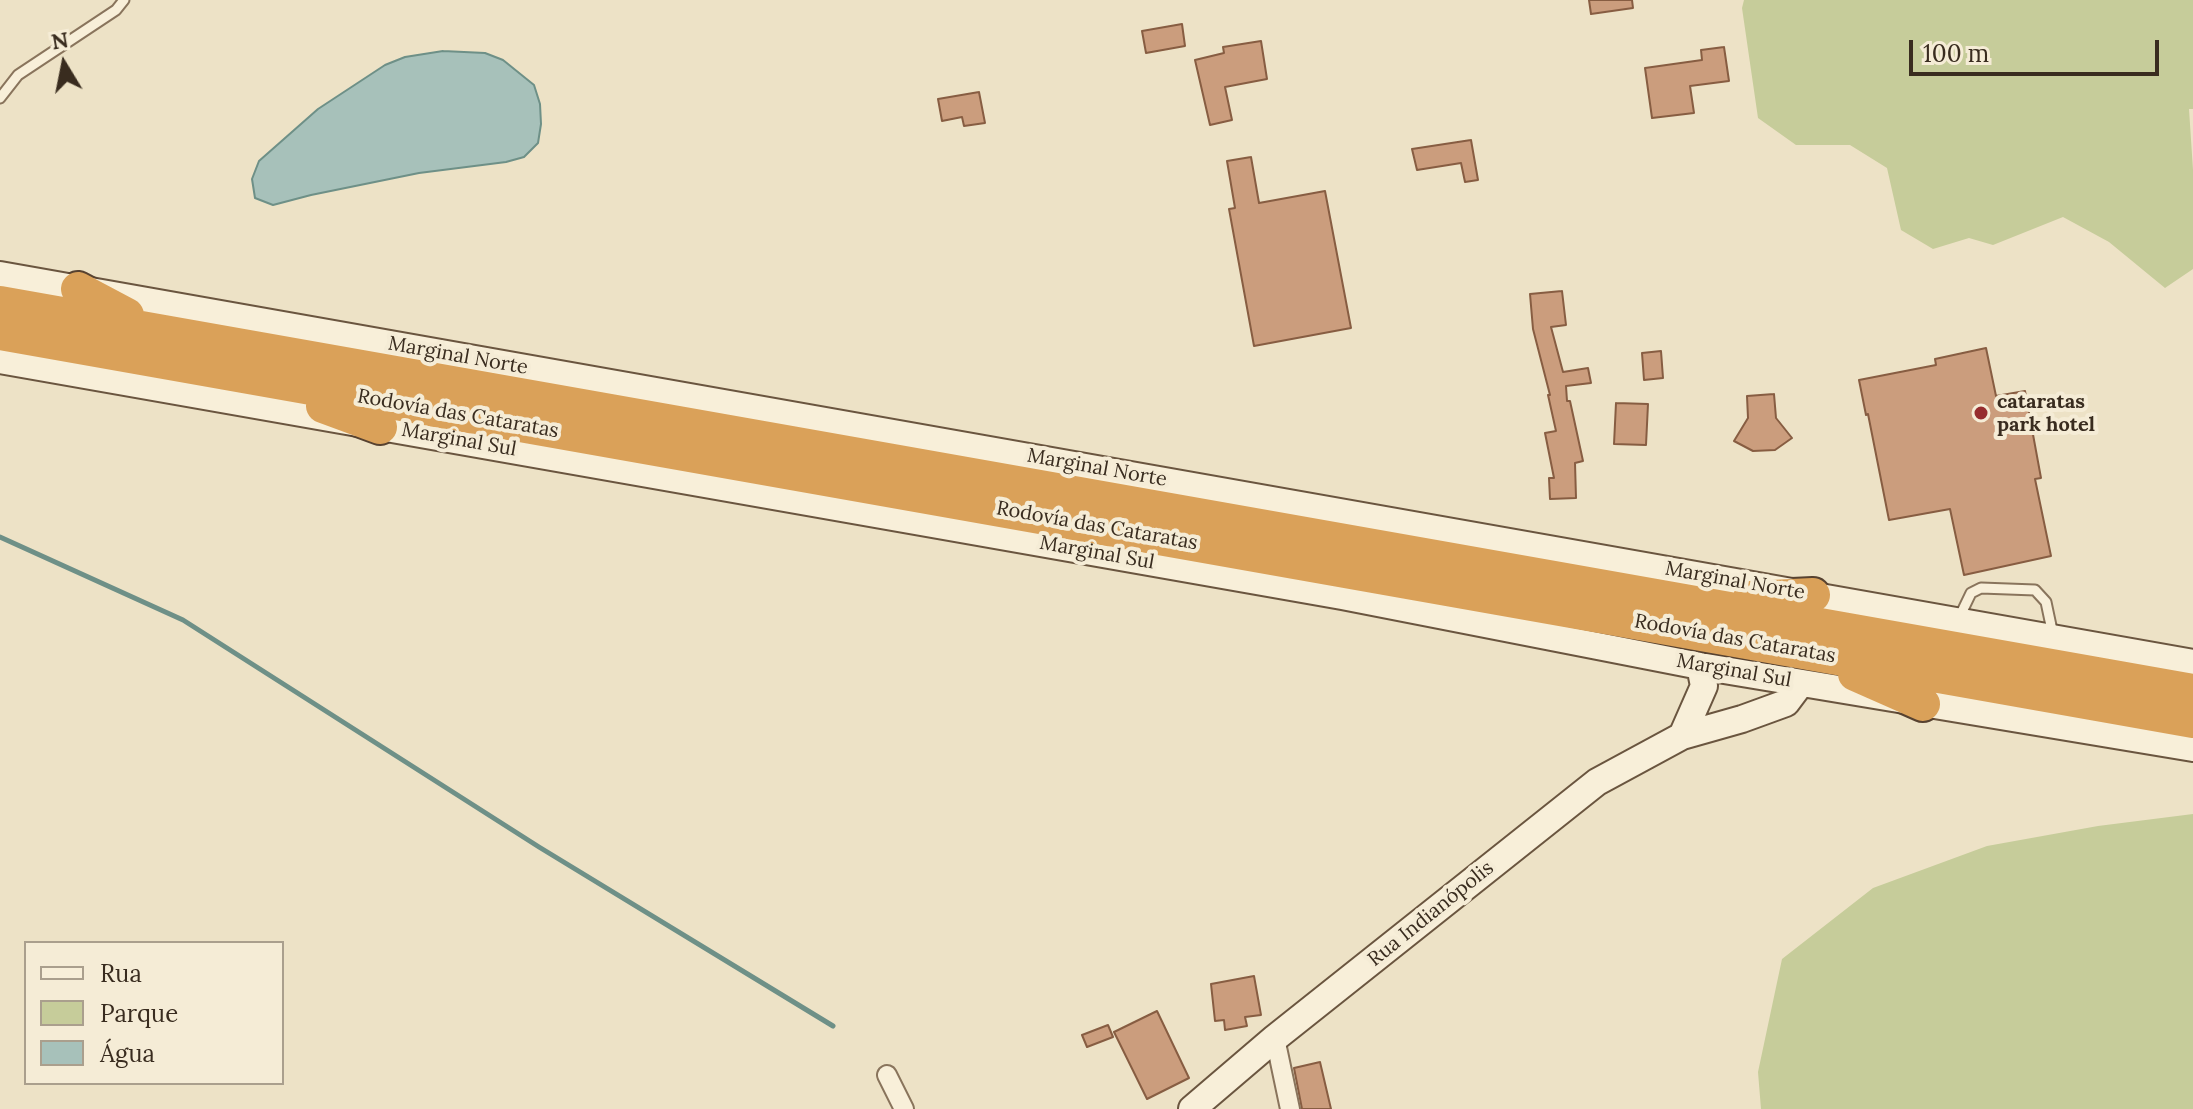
<!DOCTYPE html>
<html>
<head>
<meta charset="utf-8">
<style>
  body { margin:0 }
  #map { position:relative; width:2193px; height:1109px; overflow:hidden; background:#ede2c6; font-family:Lora,serif }
  canvas { display:block }
  .legend { position:absolute; left:24px; top:941px; width:260px; height:144px; box-sizing:border-box; background:#f5ecd6; border:2px solid #aa9f8d; margin:0; padding:10px 14px; list-style:none; font-size:24px; color:#392c1f }
  .legend li { display:flex; align-items:center; gap:16px; height:40px }
  .legend b { width:40px; border:2px solid #aa9f8d }
  .north { position:absolute; left:24px; top:24px; width:80px; height:80px; -webkit-text-stroke:6px #f5ecd6; paint-order:stroke; rotate:350deg; font-size:22px; font-weight:700; line-height:32px; text-align:center; color:#392c1f }
  .north::after { content:''; display:block; margin:auto; width:28px; height:36px; background:#392c1f; clip-path:polygon(50% 0,100% 100%,50% 72%,0 100%) }
  .scale { position:absolute; left:1909px; top:40px; width:250px; height:36px; box-sizing:border-box; border:4px solid #392c1f; border-top:0; padding-left:10px; font-size:24px; line-height:28px; white-space:nowrap; color:#392c1f; -webkit-text-stroke:6px #f5ecd6; paint-order:stroke }
</style>
</head>
<body>
<div id="map">
<canvas width="2193" height="1109"></canvas>
<ul class="legend">
<li><b style="height:10px;background:#f8efd9"></b>Rua</li>
<li><b style="height:22px;background:#c6cc9a"></b>Parque</li>
<li><b style="height:22px;background:#a7c1ba"></b>Água</li>
</ul>
<div class="north">N</div>
<div class="scale">100 m</div>
</div>
<script>
const ctx = document.querySelector('canvas').getContext('2d');
ctx.lineJoin = 'round';
function fill(path, color) {
  ctx.fillStyle = color;
  ctx.fill(path, 'evenodd');
}
function poly(rows) {
  const path = new Path2D();
  for (const r of rows) {
    path.moveTo(r[0], r[1]);
    for (let i = 2; i < r.length; i += 2) path.lineTo(r[i], r[i + 1]);
  }
  return path;
}
function stroke(path, color, width, dash) {
  ctx.strokeStyle = color;
  ctx.lineWidth = width;
  ctx.lineCap = dash ? 'butt' : 'round';
  ctx.setLineDash(dash || []);
  ctx.stroke(path);
}
function write(font, color, halo, rows, align = 'center') {
  ctx.font = font + ' Lora,serif';
  ctx.lineWidth = 8;
  ctx.setLineDash([]);
  ctx.textBaseline = 'middle';
  ctx.strokeStyle = halo;
  ctx.fillStyle = color;
  for (const [text, x, y, turn = 0] of rows) {
    ctx.save();
    ctx.translate(x, y);
    ctx.rotate((+turn || 0) * Math.PI / 180);
    ctx.textAlign = isNaN(turn) ? turn : align;
    if (halo) ctx.strokeText(text, 0, 0);
    ctx.fillText(text, 0, 0);
    ctx.restore();
  }
}
const green = poly([
  [1744,0,2193,0,2193,109,2189,109,2193,170,2193,269,2165,288,2109,242,2063,217,1993,245,1969,238,1933,249,1901,230,1887,168,1850,145,1796,145,1758,118,1742,8],
  [2193,814,2193,1109,1761,1109,1758,1072,1782,959,1873,888,1987,846,2098,826]
]);
const water = poly([
  [443,51,485,53,503,60,534,85,540,104,541,124,538,143,524,157,506,162,419,173,311,195,273,205,255,198,252,179,259,161,318,109,385,65,405,57,443,51]
]);
const stream = poly([
  [0,537,183,620,539,847,833,1026]
]);
const building = poly([
  [1589,0,1632,0,1633,8,1591,14,1589,0],
  [1182,24,1185,46,1146,53,1142,31,1182,24],
  [1261,41,1267,79,1225,87,1232,120,1210,125,1195,60,1224,53,1223,47,1261,41],
  [1724,47,1729,81,1690,86,1694,113,1652,118,1645,68,1702,60,1701,50,1724,47],
  [979,92,985,123,964,126,962,117,942,121,938,99,979,92],
  [1471,140,1478,180,1465,182,1461,163,1417,170,1412,149,1471,140],
  [1251,157,1259,203,1325,191,1351,328,1254,346,1229,209,1235,208,1227,161,1251,157],
  [1562,291,1566,325,1551,327,1563,372,1588,368,1591,383,1566,386,1567,401,1570,401,1583,461,1575,463,1576,498,1550,499,1549,478,1554,478,1545,433,1556,431,1548,395,1550,395,1533,329,1530,294,1562,291],
  [1986,348,1996,396,2025,391,2041,478,2035,479,2051,556,1964,575,1950,509,1889,520,1868,414,1866,415,1859,380,1936,365,1935,359,1986,348],
  [1661,351,1663,378,1644,380,1642,353,1661,351],
  [1774,394,1776,418,1792,438,1775,450,1753,451,1734,441,1748,418,1747,396,1774,394],
  [1616,403,1648,404,1646,445,1614,444,1616,403],
  [1254,976,1261,1015,1245,1017,1247,1026,1225,1030,1224,1020,1215,1021,1211,984,1254,976],
  [1157,1011,1189,1078,1147,1099,1114,1032,1157,1011],
  [1108,1025,1113,1037,1087,1047,1082,1035,1108,1025],
  [1320,1062,1331,1109,1302,1109,1294,1068,1320,1062]
]);
const lane = poly([
  [0,98,18,75,116,10,124,0],
  [1958,620,1971,593,1981,588,2035,590,2046,602,2053,635]
]);
const street = poly([
  [1275,1038,1290,1109],
  [887,1075,904,1109]
]);
const secondary = poly([
  [0,275,2193,663],
  [0,360,1342,596,1700,666,2193,748],
  [1682,736,1704,686,1700,666],
  [1192,1109,1275,1038,1597,782,1682,736,1742,719,1786,703,1801,683]
]);
const highway = poly([
  [78,289,127,315],
  [0,303,2193,691],
  [0,333,2193,721],
  [323,406,380,427],
  [1750,598,1813,595],
  [1855,674,1923,704]
]);
const markers = [
  [1981,413,8,"#962d2e"]
];
const streetNames = [
  ["Marginal Norte",458,356,10],
  ["Rodovía das Cataratas",458,414,10],
  ["Marginal Sul",459,440,10],
  ["Marginal Norte",1097,468,10],
  ["Rodovía das Cataratas",1097,526,10],
  ["Marginal Sul",1097,553,10],
  ["Marginal Norte",1735,581,10],
  ["Rodovía das Cataratas",1735,639,10],
  ["Marginal Sul",1734,671,10],
  ["Rua Indianópolis",1431,914,-39]
];
const poiNames = [
  ["cataratas",1997,402],
  ["park hotel",1997,425]
];
fill(green, '#c6cc9a');
fill(water, '#a7c1ba');
stroke(water, '#6e9087', 2);
stroke(stream, '#6e9087', 5);
fill(building, '#cb9d7d');
stroke(building, '#875d42', 2);
stroke(lane, '#89745c', 13);
stroke(street, '#89745c', 22);
stroke(secondary, '#6a553f', 30);
stroke(highway, '#574230', 38);
stroke(lane, '#f8efd9', 9);
stroke(street, '#f8efd9', 18);
stroke(secondary, '#f8efd9', 26);
stroke(highway, '#daa159', 34);
for (const [x, y, r, color] of markers) {
  const dot = new Path2D();
  dot.arc(x, y, r, 0, 2 * Math.PI);
  ctx.fillStyle = color;
  ctx.fill(dot);
  stroke(dot, '#f5ecd6', 3);
}
write('20px', '#392c1f', '#f5ecd6', streetNames);
write('bold 20px', '#392c1f', '#f5ecd6', poiNames, 'left');
</script>
</body>
</html>
